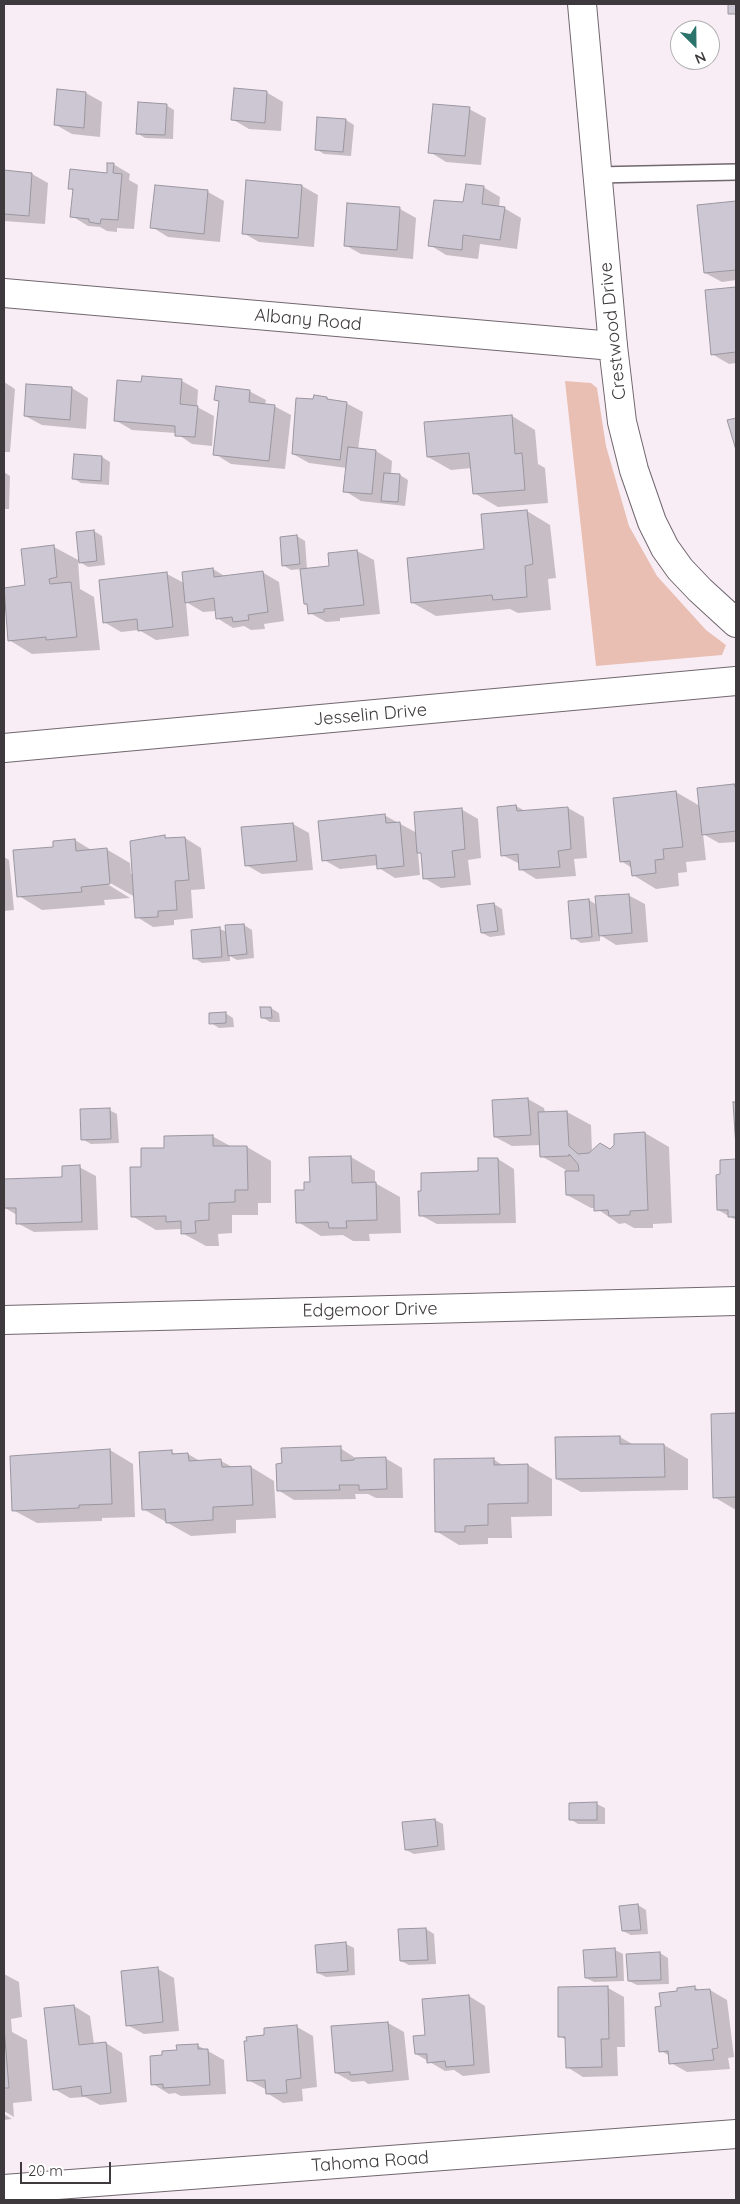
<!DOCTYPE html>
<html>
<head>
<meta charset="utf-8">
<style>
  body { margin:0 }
  #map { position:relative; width:740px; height:2204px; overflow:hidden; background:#f9edf5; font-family:Quicksand,sans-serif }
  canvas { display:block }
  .frame { position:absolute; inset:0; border:5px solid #3d393c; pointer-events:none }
  .north { position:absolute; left:670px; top:20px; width:50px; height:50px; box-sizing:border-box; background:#fff; border:1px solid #b1b0b1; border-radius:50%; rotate:157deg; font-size:14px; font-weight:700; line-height:20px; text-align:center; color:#3d393c }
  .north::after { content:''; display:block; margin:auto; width:18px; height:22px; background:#2b736b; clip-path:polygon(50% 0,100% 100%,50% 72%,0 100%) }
  .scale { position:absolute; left:20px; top:2162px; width:91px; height:22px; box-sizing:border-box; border:2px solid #3d393c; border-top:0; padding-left:6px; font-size:15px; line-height:18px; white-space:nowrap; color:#3d393c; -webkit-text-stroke:4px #fff; paint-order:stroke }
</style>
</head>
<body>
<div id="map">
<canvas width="740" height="2204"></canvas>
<div class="frame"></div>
<div class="north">N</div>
<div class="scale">20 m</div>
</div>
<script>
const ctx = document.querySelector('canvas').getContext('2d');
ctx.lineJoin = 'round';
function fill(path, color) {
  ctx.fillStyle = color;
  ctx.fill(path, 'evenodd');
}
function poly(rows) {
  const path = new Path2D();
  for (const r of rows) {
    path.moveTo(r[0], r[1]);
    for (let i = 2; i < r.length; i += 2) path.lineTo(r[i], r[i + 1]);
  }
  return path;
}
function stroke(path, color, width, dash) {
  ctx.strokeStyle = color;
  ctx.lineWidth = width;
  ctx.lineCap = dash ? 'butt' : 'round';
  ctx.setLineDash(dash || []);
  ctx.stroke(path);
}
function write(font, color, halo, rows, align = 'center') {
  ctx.font = font + ' Quicksand,sans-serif';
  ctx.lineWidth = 5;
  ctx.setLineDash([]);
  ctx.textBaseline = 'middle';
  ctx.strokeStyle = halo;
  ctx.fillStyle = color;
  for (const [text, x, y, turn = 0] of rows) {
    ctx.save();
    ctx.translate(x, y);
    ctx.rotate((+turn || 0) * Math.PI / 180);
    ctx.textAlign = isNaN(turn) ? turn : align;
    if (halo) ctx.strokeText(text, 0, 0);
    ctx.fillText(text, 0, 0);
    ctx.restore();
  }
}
const green = poly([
  [565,381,591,383,597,388,606,446,629,526,657,576,706,630,726,645,722,655,596,666]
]);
const shadow = poly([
  [58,91,86,93,102,102,100,137,72,134,56,125],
  [266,92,283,102,281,131,249,129,232,119],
  [166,105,174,110,173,139,145,138,137,133],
  [469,109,486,118,481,165,446,162,430,152],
  [319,118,346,120,354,125,351,156,324,154,316,149],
  [113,164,130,174,129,180,138,185,134,229,117,228,117,232,107,231,100,227,88,226,72,216,74,191,69,188,108,174],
  [4,172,32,174,48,183,45,224,4,221],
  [302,186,318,195,314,247,259,242,243,233],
  [156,187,208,192,224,201,220,242,168,237,152,227],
  [483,187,500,197,499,207,504,208,521,218,517,249,480,244,478,259,446,255,430,245,464,204],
  [736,203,736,280,722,282,705,273,698,206],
  [400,209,416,218,413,259,361,254,345,245],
  [736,288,736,363,729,364,712,354,706,291],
  [182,381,198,390,197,407,214,416,212,446,192,444,176,433,132,430,115,420,142,383],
  [4,382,15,389,10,452,5,452,4,464],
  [28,385,72,388,88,398,86,429,42,425,25,416],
  [249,391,266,400,265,405,274,406,291,415,285,469,231,464,215,454,220,402,216,399],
  [327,398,333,401,346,403,363,412,358,450,376,451,392,461,391,475,400,475,408,480,405,506,361,501,345,491,347,468,309,463,293,454,314,401],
  [512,416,535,430,538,464,545,468,548,503,498,507,474,493,472,468,451,470,428,457],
  [75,456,102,457,110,462,109,485,81,483,73,478],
  [4,472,10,476,9,509,4,509],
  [527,511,550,525,556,578,548,579,551,610,518,613,510,609,436,616,413,603,486,550],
  [94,531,102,536,105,565,88,567,78,561,80,589,94,597,100,650,32,654,9,640,4,589,27,587,54,547,80,561,78,533],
  [297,536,305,541,307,569,331,567,329,554,357,551,374,560,380,614,340,618,340,621,326,622,310,613,309,606,305,604,302,569,291,570,283,565],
  [213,569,226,577,262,572,279,582,284,621,264,624,265,629,251,630,244,626,233,628,217,618,216,611,203,612,186,602,189,636,156,640,139,630,121,632,104,622,100,581,167,574,184,583],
  [734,785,736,786,736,842,719,843,703,834,706,860,686,862,687,872,678,873,679,886,656,889,633,875,632,868,621,861,614,799,676,792,700,806],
  [516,806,525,811,568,808,584,817,587,858,574,859,576,876,536,879,520,869,520,864,502,855],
  [461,809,478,819,481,858,468,860,471,885,441,888,424,878,423,855,418,852,420,875,395,878,379,868,378,865,340,869,324,860,384,815,417,833],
  [293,824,309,833,313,870,262,874,246,865],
  [165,837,169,839,185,838,201,848,205,889,191,890,193,918,174,920,174,925,153,927,137,917,135,897,105,880,104,882,130,898,104,900,105,905,42,910,19,896,55,848,75,840,93,851,106,849,130,863,131,874,133,874],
  [4,857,9,860,14,910,4,911],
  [628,895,645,904,648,942,616,945,600,935,600,941,581,943,573,938,589,900,597,905],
  [494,904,502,909,505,935,490,937,482,933,478,906],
  [244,925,252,930,254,958,237,960,230,956,230,961,202,963,194,958,220,929,227,932],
  [261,1008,271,1008,279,1013,280,1022,270,1022,262,1017],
  [225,1013,233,1018,234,1027,219,1028,211,1023],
  [528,1099,544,1108,545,1113,567,1112,591,1125,592,1153,610,1150,616,1145,615,1135,645,1133,669,1147,672,1223,653,1224,653,1228,634,1228,625,1223,619,1224,596,1208,591,1208,567,1195,566,1170,541,1156,541,1145,512,1146,495,1137],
  [109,1110,117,1114,119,1143,91,1144,82,1139],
  [212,1136,232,1147,247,1147,271,1161,271,1203,258,1203,258,1215,232,1215,232,1233,218,1234,219,1246,206,1246,182,1233,182,1229,156,1230,132,1216,143,1168,165,1149],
  [351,1157,375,1171,375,1183,400,1197,401,1233,369,1234,370,1241,353,1241,343,1235,321,1236,298,1222,305,1191,311,1183,310,1158],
  [498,1159,514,1169,516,1223,437,1224,420,1215],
  [736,1160,736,1220,718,1210,722,1161],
  [79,1167,96,1176,98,1230,34,1232,17,1223,17,1215,5,1208,63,1179],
  [713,1415,736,1415,736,1510,714,1497],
  [620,1437,634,1445,664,1445,688,1459,688,1490,581,1492,557,1479,557,1438],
  [340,1448,357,1459,385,1458,402,1468,403,1498,376,1498,368,1494,355,1494,356,1499,294,1500,278,1490,283,1465],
  [110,1450,133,1464,135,1517,102,1518,102,1521,37,1523,13,1510],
  [171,1452,177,1455,188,1454,200,1461,221,1461,234,1468,251,1467,274,1481,276,1518,236,1520,236,1533,191,1536,143,1509],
  [493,1459,504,1466,528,1465,552,1479,552,1516,511,1517,512,1538,488,1538,488,1544,459,1545,436,1531],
  [597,1804,605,1808,605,1824,578,1824,570,1819],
  [435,1820,443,1824,445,1850,414,1854,406,1850],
  [638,1905,646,1910,648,1934,631,1935,623,1931],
  [426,1929,434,1934,436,1964,409,1965,401,1961],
  [346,1944,354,1948,355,1975,326,1977,318,1973],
  [615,1950,623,1954,624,1981,594,1982,586,1978],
  [660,1953,668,1958,669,1984,637,1985,629,1981],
  [158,1969,174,1978,179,2031,144,2034,127,2025],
  [4,1974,19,1982,22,2017,11,2019,12,2032,27,2040,32,2101,13,2103,14,2117,4,2111],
  [694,1987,701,1991,710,1990,727,2000,734,2057,728,2058,730,2069,687,2072,671,2063,670,2056,661,2051,679,1992],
  [608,1988,624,1997,625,2047,617,2047,618,2076,583,2077,567,2067,566,2040,560,2036],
  [469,1996,485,2006,490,2073,463,2076,454,2070,445,2071,416,2054,426,2036],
  [74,2006,90,2016,94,2044,106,2043,122,2053,127,2102,100,2105,85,2097,70,2098,54,2089],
  [388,2023,404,2032,409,2080,368,2084,364,2081,352,2082,336,2073],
  [297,2027,313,2036,317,2087,302,2089,303,2101,283,2103,267,2093,267,2090,248,2080,266,2037],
  [197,2045,224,2060,226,2094,181,2096,175,2093,169,2094,153,2084,163,2057],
  [4,2114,12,2119,4,2120]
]);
const building = poly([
  [728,4,736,4,736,14,728,14,728,4],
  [234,88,267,91,265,123,231,120,234,88],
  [57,89,86,92,84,128,54,125,57,89],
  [138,102,167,104,165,135,136,134,138,102],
  [433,104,470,107,465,156,428,153,433,104],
  [317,117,346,119,343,152,315,150,317,117],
  [107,163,114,163,113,173,122,174,118,220,101,219,100,224,89,222,89,219,70,217,73,189,68,189,70,169,107,173,107,163],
  [4,170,32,173,29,216,4,214,4,170],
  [246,180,302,185,298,238,242,234,246,180],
  [466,184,484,186,482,204,505,207,500,240,463,235,462,250,428,246,434,200,463,202,466,184],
  [155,185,208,190,204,234,150,228,155,185],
  [736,201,736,270,704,273,697,205,736,201],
  [347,203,400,207,397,250,344,246,347,203],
  [736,287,736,352,711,355,705,290,736,287],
  [142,376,182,379,180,404,198,406,195,437,175,436,175,426,114,421,117,380,141,382,142,376],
  [26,384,72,387,70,420,24,416,26,384],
  [216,386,250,390,249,402,275,405,269,461,213,455,219,401,214,400,216,386],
  [314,395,327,397,327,399,347,402,340,460,292,454,296,398,313,399,314,395],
  [512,415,515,454,522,453,525,490,473,494,469,453,427,457,424,422,512,415],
  [736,418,736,450,727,420,736,418],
  [348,447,376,450,372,494,343,492,348,447],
  [74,454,102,456,101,481,72,479,74,454],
  [384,473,400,474,398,502,381,501,384,473],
  [527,510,533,564,525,566,527,597,493,600,492,595,411,603,407,558,484,549,481,514,527,510],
  [94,530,97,561,79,563,76,532,94,530],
  [297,535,300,564,282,566,280,537,297,535],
  [54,545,57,577,49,579,50,584,71,582,77,637,46,640,46,637,8,641,4,588,25,585,21,549,54,545],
  [357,550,364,605,324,609,324,612,308,614,307,604,304,604,300,569,329,566,328,553,357,550],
  [213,568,214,577,263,571,268,612,248,615,249,620,233,622,232,617,216,619,214,598,185,603,182,572,213,568],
  [167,572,173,627,138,631,137,619,103,623,99,580,167,572],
  [734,784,736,789,736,831,702,835,697,788,734,784],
  [676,791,683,847,663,849,664,859,655,860,656,873,632,876,630,861,620,862,613,798,676,791],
  [516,805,517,811,568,807,571,849,558,851,560,867,519,870,518,854,501,856,497,807,516,805],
  [462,808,465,849,452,851,455,877,423,879,421,853,417,853,414,812,462,808],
  [385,814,386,823,400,822,404,866,377,869,376,855,322,861,318,821,385,814],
  [293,823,297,861,245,866,241,827,293,823],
  [165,835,165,838,185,837,189,880,175,881,177,910,158,911,158,917,135,918,130,841,165,835],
  [75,839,76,851,107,848,110,884,81,887,82,892,17,897,13,850,53,847,53,841,75,839],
  [629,894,632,933,599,936,595,896,629,894],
  [589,899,592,937,571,939,568,901,589,899],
  [494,903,498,931,481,933,477,905,494,903],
  [244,924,247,954,228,956,225,925,244,924],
  [220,927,222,957,193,959,191,930,220,927],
  [260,1007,271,1007,272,1018,261,1018,260,1007],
  [226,1012,226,1023,209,1024,209,1013,226,1012],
  [528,1098,531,1135,494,1137,492,1100,528,1098],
  [733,1102,736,1102,736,1148,733,1102],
  [110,1108,111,1139,81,1140,80,1109,110,1108],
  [567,1111,569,1146,578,1154,589,1153,600,1143,610,1149,614,1145,614,1134,645,1132,648,1210,630,1211,630,1215,609,1216,608,1210,594,1211,594,1195,566,1195,565,1171,579,1171,578,1164,569,1154,569,1156,540,1157,538,1112,567,1111],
  [213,1135,213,1146,247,1146,248,1190,235,1190,235,1202,209,1203,209,1220,195,1221,196,1233,181,1234,181,1221,166,1222,166,1216,131,1217,130,1167,141,1167,141,1148,164,1148,164,1136,213,1135],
  [351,1156,352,1183,376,1182,377,1220,346,1221,347,1228,329,1228,328,1222,296,1223,295,1190,304,1190,304,1182,310,1182,309,1157,351,1156],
  [478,1158,498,1158,500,1214,419,1216,418,1191,421,1191,421,1173,478,1171,478,1158],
  [736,1159,736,1217,728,1217,728,1210,717,1210,716,1175,720,1174,720,1160,736,1159],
  [80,1165,82,1222,16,1224,16,1208,4,1208,4,1179,62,1177,62,1166,80,1165],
  [736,1413,736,1497,713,1498,711,1414,736,1413],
  [620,1436,620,1444,664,1444,665,1477,556,1479,555,1437,620,1436],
  [341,1446,341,1461,354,1460,355,1458,386,1457,387,1489,359,1490,359,1485,339,1485,340,1490,277,1491,276,1464,282,1463,281,1448,341,1446],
  [110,1449,112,1504,79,1505,79,1508,12,1511,10,1456,110,1449],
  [172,1450,172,1454,188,1453,189,1461,221,1459,222,1467,251,1466,253,1505,213,1507,213,1520,166,1523,165,1509,142,1510,139,1452,172,1450],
  [494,1458,494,1465,528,1464,528,1503,488,1504,488,1525,465,1526,465,1532,435,1532,434,1459,494,1458],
  [597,1802,597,1820,569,1820,569,1803,597,1802],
  [435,1819,438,1846,405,1850,402,1822,435,1819],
  [638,1904,641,1930,622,1931,619,1906,638,1904],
  [426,1928,428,1960,400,1961,398,1929,426,1928],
  [346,1942,348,1971,317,1973,315,1945,346,1942],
  [615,1948,617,1977,585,1978,583,1950,615,1948],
  [660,1952,661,1980,628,1981,626,1954,660,1952],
  [158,1967,163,2022,126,2026,121,1971,158,1967],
  [608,1986,609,2039,601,2039,602,2067,566,2068,565,2037,558,2037,558,1987,608,1986],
  [695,1986,695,1990,710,1989,718,2048,712,2049,714,2060,669,2064,668,2051,659,2052,655,2007,661,2006,659,1993,677,1991,677,1988,695,1986],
  [469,1995,474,2065,446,2067,445,2061,427,2063,427,2054,415,2054,413,2036,425,2035,422,1999,469,1995],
  [74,2005,79,2045,106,2042,111,2093,82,2096,81,2086,53,2090,44,2008,74,2005],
  [388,2022,393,2071,350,2075,350,2072,335,2073,331,2026,388,2022],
  [297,2025,301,2078,286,2080,287,2093,266,2094,265,2080,247,2081,244,2041,247,2041,246,2037,264,2035,264,2028,297,2025],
  [4,2027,9,2088,4,2088,4,2027],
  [198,2044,198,2049,208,2049,210,2085,163,2088,163,2084,151,2085,150,2056,162,2055,162,2051,177,2050,176,2045,198,2044]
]);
const lane = poly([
  [597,175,736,172]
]);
const street = poly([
  [582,4,613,346],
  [4,748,736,681],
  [4,1320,736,1301],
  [4,2189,736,2134]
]);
const secondary = poly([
  [4,293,613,346,622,422,634,470,652,522,665,548,680,569,700,590,736,623]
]);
const streetNames = [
  ["Albany Road",308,320,5],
  ["Crestwood Drive",613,331,-96],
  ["Jesselin Drive",370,715,-5],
  ["Edgemoor Drive",370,1310,-1],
  ["Tahoma Road",370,2162,-4]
];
fill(green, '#e9bfb3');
fill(shadow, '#0003');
fill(building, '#ccc7d2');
stroke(building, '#9a96a0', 1);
stroke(lane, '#71676e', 18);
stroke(street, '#71676e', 30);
stroke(secondary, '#71676e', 30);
stroke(lane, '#fff', 15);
stroke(street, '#fff', 28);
stroke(secondary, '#fff', 28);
write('18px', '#3d393c', '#fff', streetNames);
</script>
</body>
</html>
